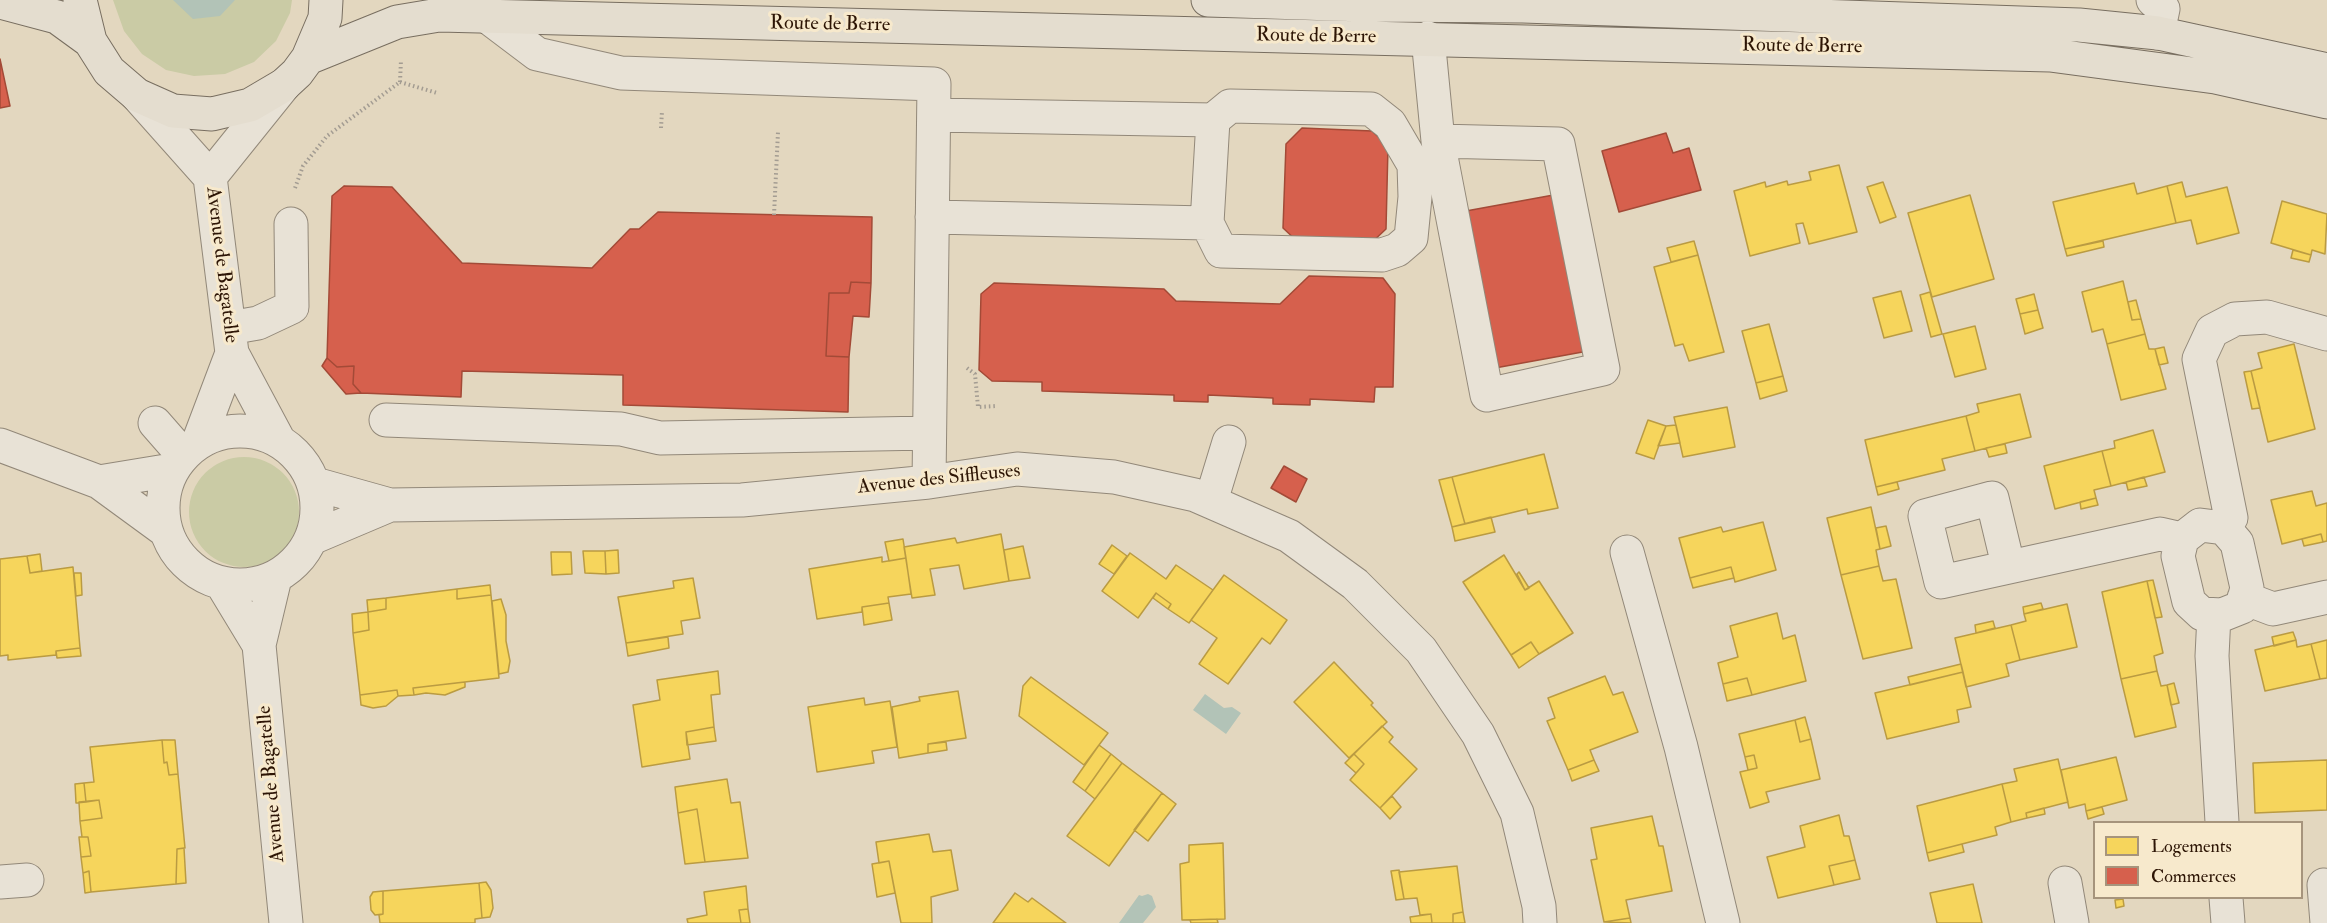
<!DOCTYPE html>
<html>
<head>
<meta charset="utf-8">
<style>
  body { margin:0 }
  #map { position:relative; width:2327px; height:923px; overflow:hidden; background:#e3d7bf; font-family:"IM FELL Double Pica",serif }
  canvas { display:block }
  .legend { position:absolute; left:2093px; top:821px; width:210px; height:78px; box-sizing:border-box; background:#f7e9cc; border:2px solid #a6947c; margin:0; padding:8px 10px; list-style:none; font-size:18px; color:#2d1505 }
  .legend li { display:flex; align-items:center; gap:12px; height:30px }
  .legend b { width:30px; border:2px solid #a6947c }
</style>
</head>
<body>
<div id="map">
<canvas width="2327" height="923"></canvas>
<ul class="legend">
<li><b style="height:16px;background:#f6d55c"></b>Logements</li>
<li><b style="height:16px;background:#d6604d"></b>Commerces</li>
</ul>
</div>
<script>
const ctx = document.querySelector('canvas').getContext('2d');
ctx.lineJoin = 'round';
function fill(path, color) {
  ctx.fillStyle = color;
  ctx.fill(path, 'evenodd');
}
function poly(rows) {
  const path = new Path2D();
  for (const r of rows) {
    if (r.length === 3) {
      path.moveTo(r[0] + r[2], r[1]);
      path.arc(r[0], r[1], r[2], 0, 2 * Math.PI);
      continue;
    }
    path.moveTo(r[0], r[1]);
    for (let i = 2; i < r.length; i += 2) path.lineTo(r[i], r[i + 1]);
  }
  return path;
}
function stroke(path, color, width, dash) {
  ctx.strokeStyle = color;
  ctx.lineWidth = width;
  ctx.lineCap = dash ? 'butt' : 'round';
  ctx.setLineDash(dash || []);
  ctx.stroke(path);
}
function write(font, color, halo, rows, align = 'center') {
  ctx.font = font + ' "IM FELL Double Pica",serif';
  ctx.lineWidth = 6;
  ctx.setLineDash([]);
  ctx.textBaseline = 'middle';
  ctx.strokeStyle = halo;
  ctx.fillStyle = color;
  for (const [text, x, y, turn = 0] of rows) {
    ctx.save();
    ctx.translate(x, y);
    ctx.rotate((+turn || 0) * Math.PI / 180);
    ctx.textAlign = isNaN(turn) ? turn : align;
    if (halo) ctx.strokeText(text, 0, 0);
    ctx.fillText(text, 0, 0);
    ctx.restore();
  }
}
const green = poly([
  [113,0,292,0,290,13,276,41,254,62,225,74,194,76,166,70,142,54,124,31],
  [244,512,55]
]);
const water = poly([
  [173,0,235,0,220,16,193,19],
  [1205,694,1224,708,1232,707,1241,713,1226,734,1193,710],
  [1148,894,1152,896,1156,907,1143,923,1119,923,1139,895,1142,896]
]);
const homes = poly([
  [1839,165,1857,232,1809,244,1803,223,1796,224,1800,243,1750,256,1734,191,1765,182,1766,187,1787,181,1788,185,1811,180,1809,172,1839,165],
  [1883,182,1896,217,1880,223,1867,187,1883,182],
  [2182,182,2186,197,2227,187,2239,233,2197,244,2191,220,2176,223,2167,186,2182,182],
  [2134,183,2137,194,2167,186,2176,223,2065,249,2053,202,2134,183],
  [1970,195,1994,279,1932,297,1908,213,1970,195],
  [2282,201,2327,214,2325,254,2312,250,2311,255,2271,243,2282,201],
  [1694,241,1698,255,1671,262,1667,248,1694,241],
  [2103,241,2104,247,2067,256,2065,249,2103,241],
  [2293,250,2311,255,2309,262,2291,258,2293,250],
  [1698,255,1724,352,1689,361,1683,344,1675,346,1654,267,1698,255],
  [2123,281,2132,320,2141,319,2145,334,2107,344,2103,329,2092,332,2082,292,2123,281],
  [1901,291,1912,331,1884,338,1873,298,1901,291],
  [1930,292,1942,334,1931,337,1920,295,1930,292],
  [2034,294,2038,310,2020,314,2016,299,2034,294],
  [2136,300,2141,319,2132,320,2128,302,2136,300],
  [2038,310,2043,328,2025,334,2020,314,2038,310],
  [1769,324,1783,376,1756,383,1742,331,1769,324],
  [1975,326,1986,369,1955,377,1943,334,1975,326],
  [2145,334,2149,349,2155,349,2166,389,2121,400,2107,344,2145,334],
  [2294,344,2315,429,2268,442,2251,371,2262,368,2258,353,2294,344],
  [2164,347,2168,363,2159,365,2155,349,2164,347],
  [2251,371,2260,408,2252,409,2244,372,2251,371],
  [1783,376,1787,391,1760,399,1756,383,1783,376],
  [2020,394,2031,437,1975,451,1966,416,1979,412,1977,404,2020,394],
  [1727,407,1735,447,1683,457,1674,417,1727,407],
  [1966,416,1975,451,1942,459,1945,470,1876,487,1865,440,1966,416],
  [1648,420,1666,426,1654,459,1636,453,1648,420],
  [1676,425,1680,443,1658,446,1666,426,1676,425],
  [2153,430,2165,472,2111,486,2102,451,2115,448,2114,441,2153,430],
  [2005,444,2007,453,1989,457,1986,448,2005,444],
  [2102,451,2111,486,2094,490,2096,498,2055,509,2044,466,2102,451],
  [1544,454,1558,508,1528,514,1527,509,1465,524,1452,477,1544,454],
  [1452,477,1465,524,1452,527,1439,480,1452,477],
  [2144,477,2147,486,2128,490,2126,482,2144,477],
  [1897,482,1899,489,1878,495,1876,487,1897,482],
  [2312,491,2316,506,2327,503,2327,541,2323,542,2321,534,2282,544,2271,500,2312,491],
  [2096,498,2098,505,2081,509,2080,502,2096,498],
  [1871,507,1880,549,1876,550,1879,566,1841,575,1827,518,1871,507],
  [1491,517,1495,532,1455,541,1452,527,1491,517],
  [1763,522,1776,570,1735,582,1731,567,1690,578,1679,538,1721,527,1723,532,1763,522],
  [1886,526,1891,546,1880,549,1876,528,1886,526],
  [1001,534,1009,581,964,589,959,565,930,569,935,595,912,598,904,547,955,538,957,543,1001,534],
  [2321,534,2323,542,2304,546,2302,539,2321,534],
  [903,539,906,558,889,561,885,542,903,539],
  [1112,545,1127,556,1114,574,1099,564,1112,545],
  [1023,546,1030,578,1009,581,1004,550,1023,546],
  [618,550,619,573,606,574,605,551,618,550],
  [583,551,605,551,606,574,585,573,583,551],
  [551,552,571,552,572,574,552,575,551,552],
  [1130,553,1166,579,1176,565,1213,590,1189,623,1168,609,1171,604,1156,593,1138,618,1102,591,1130,553],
  [40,554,42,571,30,573,27,556,40,554],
  [1504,555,1525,590,1539,581,1573,633,1539,654,1531,642,1511,655,1463,582,1504,555],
  [27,556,30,573,73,567,80,648,56,651,56,655,8,660,8,655,0,656,0,559,27,556],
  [882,557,882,562,906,558,911,594,888,597,889,603,862,607,862,612,817,619,809,569,882,557],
  [1879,566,1883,581,1896,579,1912,648,1863,659,1841,575,1879,566],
  [1731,567,1734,578,1693,588,1690,578,1731,567],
  [1519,572,1529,588,1525,590,1517,574,1519,572],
  [74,573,81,573,82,595,76,596,74,573],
  [1224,575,1287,620,1270,644,1262,638,1228,684,1199,664,1217,638,1191,620,1224,575],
  [693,578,700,618,681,621,683,634,626,643,618,597,674,588,673,581,693,578],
  [2153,580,2162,617,2155,618,2147,581,2153,580],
  [2147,581,2163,653,2154,656,2157,671,2121,679,2102,592,2147,581],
  [490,585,491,595,457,599,457,589,490,585],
  [457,589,457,599,491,595,499,678,413,688,414,695,398,696,397,690,360,695,353,633,369,630,368,612,386,609,386,598,457,589],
  [1156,593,1171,604,1168,609,1153,598,1156,593],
  [386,598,386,609,368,612,367,600,386,598],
  [501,599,506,615,506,641,510,661,508,672,499,674,492,601,501,599],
  [889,603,892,620,864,625,862,607,889,603],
  [2041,603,2043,609,2024,614,2023,607,2041,603],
  [2067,604,2077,647,2020,660,2011,625,2026,621,2024,614,2067,604],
  [368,612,369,630,353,633,352,614,368,612],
  [1777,613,1783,639,1795,635,1806,681,1752,695,1747,678,1723,684,1718,663,1738,657,1730,626,1777,613],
  [1993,621,1995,628,1976,633,1975,625,1993,621],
  [2011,625,2020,660,2006,664,2009,676,1966,687,1955,638,2011,625],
  [2293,632,2296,640,2274,646,2272,637,2293,632],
  [668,637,669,648,628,656,626,643,668,637],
  [2296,640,2297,647,2311,644,2320,679,2265,691,2255,650,2296,640],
  [2327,640,2327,678,2320,679,2311,644,2327,640],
  [1531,642,1539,654,1519,668,1511,655,1531,642],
  [80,648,81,656,57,658,56,651,80,648],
  [1334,662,1373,703,1371,705,1387,722,1349,758,1294,702,1334,662],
  [1961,664,1963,672,1910,685,1908,677,1961,664],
  [718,671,720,694,711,695,714,727,686,732,690,759,642,767,633,705,660,700,657,680,718,671],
  [2157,671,2161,686,2167,685,2176,727,2135,737,2121,679,2157,671],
  [1963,672,1971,707,1957,710,1959,722,1887,739,1875,693,1963,672],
  [1605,676,1613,695,1623,692,1638,732,1590,750,1594,760,1568,770,1547,721,1555,718,1548,698,1605,676],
  [1031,677,1108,733,1084,765,1019,716,1023,686,1031,677],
  [1747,678,1752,695,1727,701,1723,684,1747,678],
  [465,682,465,687,445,695,426,693,414,695,413,688,465,682],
  [2174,683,2179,703,2171,705,2167,685,2174,683],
  [397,690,398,696,386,706,373,708,361,705,360,695,397,690],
  [958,691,966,738,928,744,928,753,899,758,892,707,920,701,919,697,958,691],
  [864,698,865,705,890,701,897,747,872,751,874,763,817,772,808,707,864,698],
  [1805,717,1811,739,1800,742,1795,720,1805,717],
  [1795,720,1800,742,1811,739,1820,779,1766,792,1769,802,1750,808,1740,772,1757,768,1754,755,1745,757,1739,734,1795,720],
  [1382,726,1393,737,1389,742,1417,769,1380,808,1350,780,1364,764,1354,754,1382,726],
  [714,727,716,741,687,745,686,732,714,727],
  [162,740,175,740,178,774,169,775,167,762,164,763,162,740],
  [162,740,164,763,167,762,169,775,178,774,185,848,177,849,176,884,91,892,89,871,83,873,81,857,91,856,88,837,82,837,80,821,102,818,99,800,86,802,84,783,94,782,90,747,162,740],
  [946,742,947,750,928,753,928,744,946,742],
  [1099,745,1111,754,1085,791,1073,782,1099,745],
  [1111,754,1122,763,1095,799,1085,791,1111,754],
  [1354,754,1364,764,1356,773,1345,763,1354,754],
  [1754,755,1757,768,1748,770,1745,757,1754,755],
  [2116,757,2127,800,2086,811,2085,804,2069,808,2061,770,2116,757],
  [2058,759,2068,802,2026,813,2027,818,2011,822,2002,784,2017,781,2014,769,2058,759],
  [1594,760,1599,771,1572,781,1568,770,1594,760],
  [2327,760,2327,810,2255,813,2253,763,2327,760],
  [1122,763,1162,793,1109,866,1067,836,1122,763],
  [727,779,731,803,740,802,748,858,705,862,697,809,678,813,675,787,727,779],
  [84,783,86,802,76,803,75,784,84,783],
  [2002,784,2011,822,1995,827,1997,835,1927,853,1917,806,2002,784],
  [1162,793,1176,804,1148,841,1134,830,1162,793],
  [1392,796,1401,807,1390,819,1380,808,1392,796],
  [99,800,102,818,80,821,79,802,99,800],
  [2102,807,2104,814,2088,819,2086,811,2102,807],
  [2044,808,2045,814,2027,818,2026,813,2044,808],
  [697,809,705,862,685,864,678,813,697,809],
  [1839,815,1844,836,1849,836,1855,860,1829,866,1834,885,1778,898,1767,857,1805,847,1800,826,1839,815],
  [1652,816,1659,846,1663,846,1672,891,1626,900,1630,918,1604,922,1591,860,1597,859,1591,828,1652,816],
  [929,834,933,852,951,850,958,890,931,897,932,923,901,923,889,861,879,863,876,842,929,834],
  [79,837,88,837,91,856,81,857,79,837],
  [1223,843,1225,919,1182,920,1180,864,1189,862,1189,845,1223,843],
  [1962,844,1964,852,1929,861,1927,853,1962,844],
  [184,848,186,883,176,884,177,849,184,848],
  [1855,860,1860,879,1834,885,1829,866,1855,860],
  [889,861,895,893,877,897,872,864,889,861],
  [1457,866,1463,912,1453,914,1453,923,1432,923,1431,914,1420,915,1417,898,1404,899,1399,872,1457,866],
  [1399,870,1404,899,1396,900,1391,871,1399,870],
  [89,871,91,892,85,893,83,873,89,871],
  [486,882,491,890,493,908,490,917,482,918,479,883,486,882],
  [479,883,482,918,475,919,475,923,380,923,379,915,383,914,383,891,479,883],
  [1973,884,1982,923,1937,923,1930,893,1973,884],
  [746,886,748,909,739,910,741,923,688,923,687,919,707,915,704,892,746,886],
  [383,891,383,914,375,915,371,910,370,897,373,892,383,891],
  [1015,893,1028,902,1032,898,1066,923,993,923,1015,893],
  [2123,899,2124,906,2116,908,2115,900,2123,899],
  [748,909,750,923,741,923,739,910,748,909],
  [1463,912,1465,923,1453,923,1453,914,1463,912],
  [1431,914,1432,923,1411,923,1410,917,1431,914],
  [1630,918,1631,923,1604,922,1630,918],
  [1217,919,1218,923,1191,923,1190,920,1217,919]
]);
const shops = poly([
  [0,59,10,106,0,108,0,59],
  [1302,128,1372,131,1388,146,1386,229,1369,245,1298,242,1283,228,1286,144,1302,128],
  [1666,133,1673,153,1689,148,1701,190,1619,212,1602,151,1666,133],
  [344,186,392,187,462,263,592,268,630,229,639,229,658,212,872,217,871,283,851,282,849,293,829,293,826,356,849,357,848,412,623,405,623,375,462,371,461,397,361,393,353,384,354,366,337,367,327,358,332,196,344,186],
  [1559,194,1588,351,1495,368,1466,211,1559,194],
  [1309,276,1383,278,1395,294,1393,387,1375,387,1374,402,1310,399,1310,405,1273,404,1273,398,1208,395,1208,402,1174,401,1174,395,1042,391,1042,382,992,381,979,370,981,294,994,283,1164,289,1176,301,1280,304,1309,276],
  [851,282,871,283,869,317,853,316,849,357,826,356,829,293,849,293,851,282],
  [327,358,337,367,354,366,353,384,361,393,346,394,322,366,327,358],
  [1284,466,1307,479,1296,502,1271,488,1284,466]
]);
const path = poly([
  [400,82,401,60],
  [400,82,437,93],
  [661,128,662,111],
  [295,188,303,166,327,136,400,82],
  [774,215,778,132],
  [967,368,975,374,978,407,996,406]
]);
const minor = poly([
  [2153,0,2163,9,2158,33],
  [488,17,537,54,621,73,934,84,929,482],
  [1428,38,1438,141,1487,395,1603,369,1558,144,1438,141],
  [137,95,210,177,232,353,279,441],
  [934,115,1213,120,1230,106,1371,109,1390,124,1414,165,1415,197,1411,238,1397,250,1382,255,1221,251,1207,223,1213,120],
  [210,177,284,85],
  [932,217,1207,223],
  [229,328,258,323,292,307,291,224],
  [386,420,621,429,660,438,929,433],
  [155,423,183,455],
  [240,508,77],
  [198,443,232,353],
  [0,445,99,482,166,531],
  [99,482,172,470],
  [315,484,390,505,742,500,929,482,1017,469,1114,477,1195,495,1289,536,1355,584,1421,650,1478,734,1517,813,1539,906,1540,923],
  [1211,501,1229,442],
  [2200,525,2224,528,2237,543,2247,588,2242,607,2222,615,2202,614,2189,602,2178,556,2182,539,2200,525],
  [2224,528,2231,518,2199,359,2212,331,2235,319,2267,317,2327,334],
  [312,538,390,505],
  [1627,552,1681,747,1723,923],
  [2008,565,1992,498,1925,516,1941,582,2160,534,2182,539],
  [275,578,259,645,286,923],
  [222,584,259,645],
  [2244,598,2273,609,2327,597],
  [2214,615,2212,656,2222,822],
  [0,882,27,880],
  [2065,883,2072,923],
  [2324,885,2327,923],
  [2226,898,2228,923]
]);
const major = poly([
  [80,0,90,41,109,71,137,95,173,111,212,114,250,105,284,85,297,73,308,58,325,18,326,0],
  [1208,0,1364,5,1523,6,2079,25,2158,33,2327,70],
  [0,2,57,17,90,41],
  [308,58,397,22,439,15,2050,55,2215,77,2327,102]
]);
const streetNames = [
  ["Route de Berre",830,25,1],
  ["Route de Berre",1316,37,1],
  ["Route de Berre",1802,47,1],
  ["Avenue de Bagatelle",221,265,83],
  ["Avenue des Siffleuses",939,480,-6],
  ["Avenue de Bagatelle",272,784,-95]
];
fill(green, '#cacba5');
fill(water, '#b2c3b7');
fill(homes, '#f6d55c');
stroke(homes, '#ba9b42', 1.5);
fill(shops, '#d6604d');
stroke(shops, '#a34a37', 1.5);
stroke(minor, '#928879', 35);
stroke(major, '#786e60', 35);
stroke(path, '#a39c92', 4, [1.5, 3]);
stroke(minor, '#e8e2d6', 33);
stroke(major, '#e4ddcf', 33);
write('20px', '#2d1505', '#f7e9cc', streetNames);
</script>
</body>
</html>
